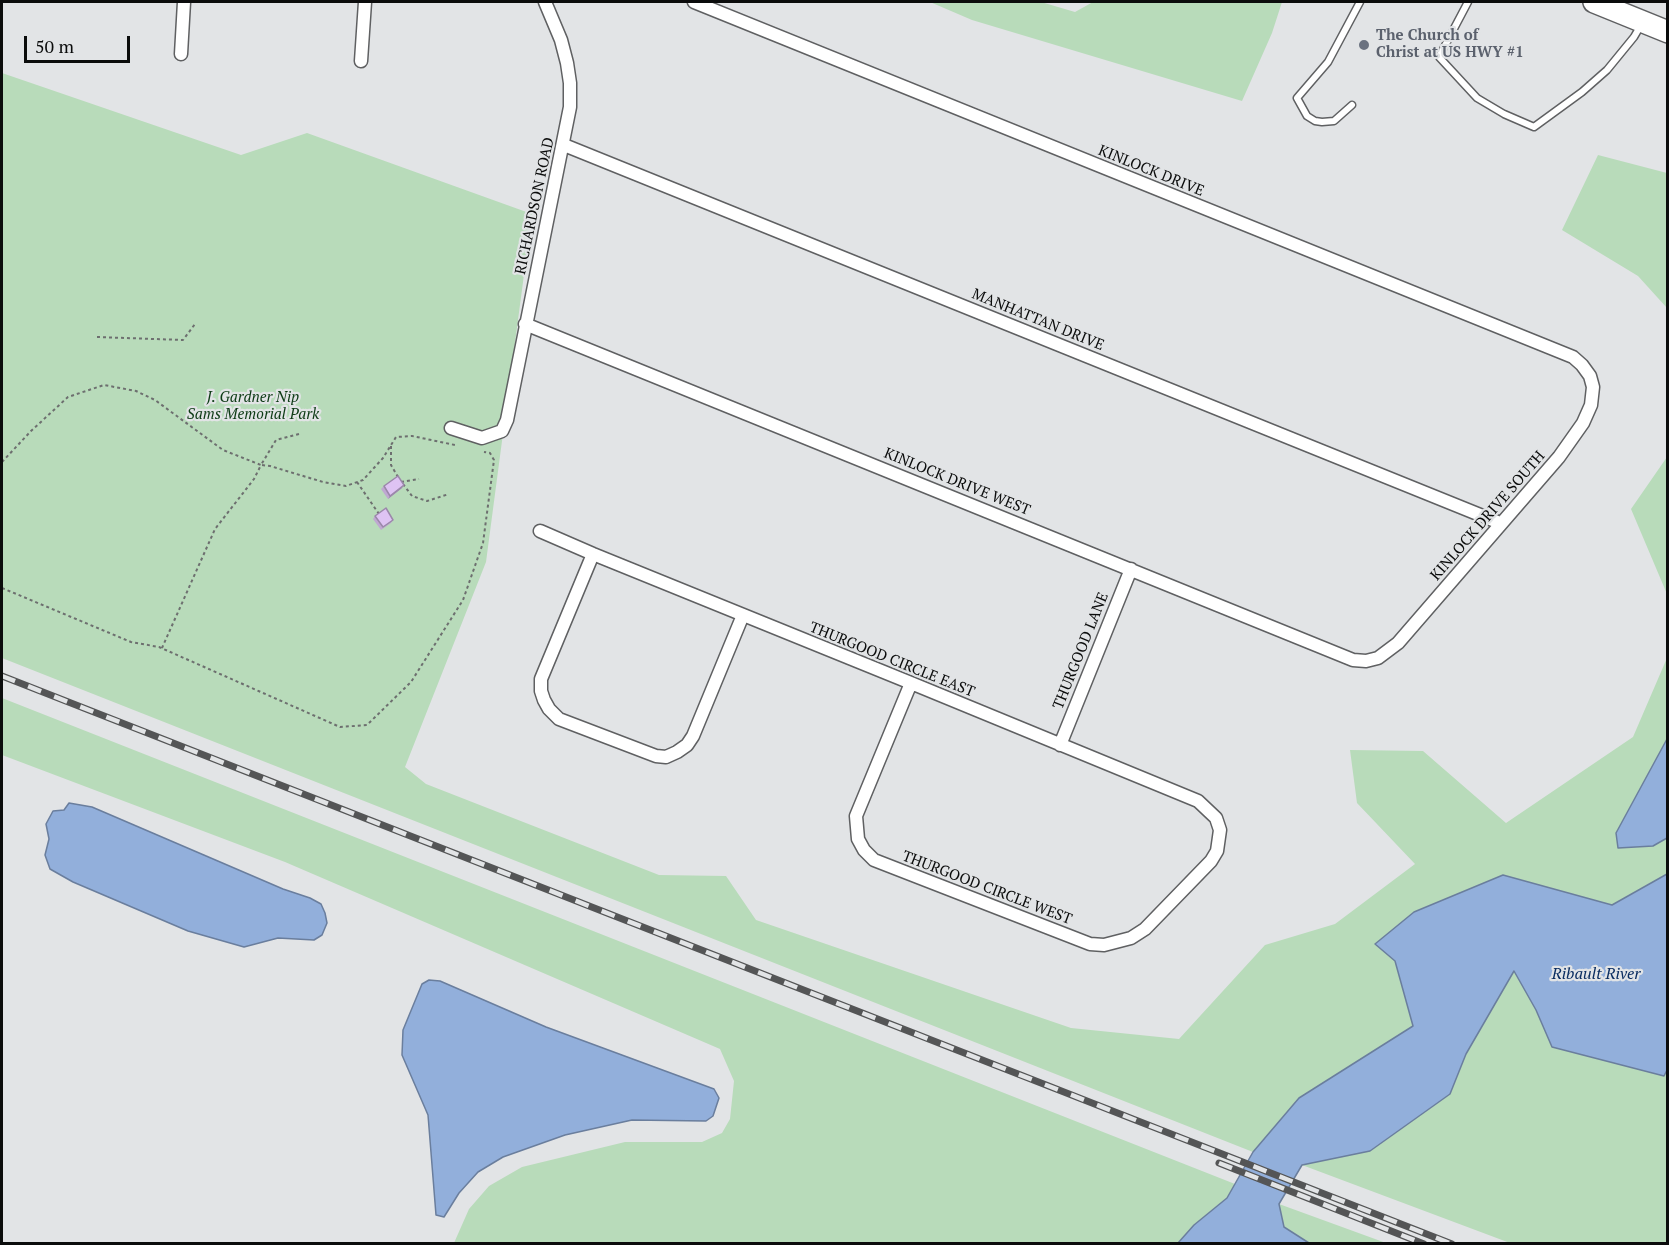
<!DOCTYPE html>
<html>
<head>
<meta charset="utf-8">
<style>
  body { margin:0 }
  #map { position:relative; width:1669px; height:1245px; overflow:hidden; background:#e2e4e6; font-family:"PT Serif",serif }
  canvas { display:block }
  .frame { position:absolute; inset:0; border:3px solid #0b0c0c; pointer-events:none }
  .scale { position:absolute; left:24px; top:36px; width:106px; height:27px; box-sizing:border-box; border:3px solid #0b0c0c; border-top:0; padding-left:8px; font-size:18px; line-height:21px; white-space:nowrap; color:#0b0c0c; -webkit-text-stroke:4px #e2e4e6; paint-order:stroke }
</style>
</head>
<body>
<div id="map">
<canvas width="1669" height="1245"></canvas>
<div class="frame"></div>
<div class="scale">50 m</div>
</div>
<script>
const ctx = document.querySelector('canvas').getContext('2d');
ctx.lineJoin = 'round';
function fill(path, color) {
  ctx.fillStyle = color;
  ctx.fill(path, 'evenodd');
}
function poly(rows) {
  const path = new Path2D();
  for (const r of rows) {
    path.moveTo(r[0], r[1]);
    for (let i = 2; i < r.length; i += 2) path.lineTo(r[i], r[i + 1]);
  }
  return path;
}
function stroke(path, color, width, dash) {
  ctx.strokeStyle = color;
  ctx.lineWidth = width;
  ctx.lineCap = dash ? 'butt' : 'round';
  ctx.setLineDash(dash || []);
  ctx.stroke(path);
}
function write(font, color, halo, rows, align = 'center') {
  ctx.font = font + ' "PT Serif",serif';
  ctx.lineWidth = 4.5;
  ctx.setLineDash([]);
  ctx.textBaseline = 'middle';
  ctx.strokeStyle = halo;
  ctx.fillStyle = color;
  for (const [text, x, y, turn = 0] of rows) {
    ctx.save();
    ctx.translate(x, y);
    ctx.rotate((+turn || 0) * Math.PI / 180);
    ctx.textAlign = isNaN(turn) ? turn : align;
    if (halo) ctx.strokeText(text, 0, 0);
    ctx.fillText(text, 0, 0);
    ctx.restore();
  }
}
const green = poly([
  [930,2,1041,2,1075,12,1093,2,1282,2,1272,33,1242,101,972,20],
  [2,73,241,155,307,133,532,214,486,562,405,767,426,784,659,875,726,876,756,920,1071,1028,1179,1039,1265,945,1335,924,1415,864,1357,803,1350,750,1423,751,1506,823,1633,737,1667,658,1667,739,1616,833,1653,846,1667,838,1667,874,1612,905,1503,875,1395,961,1414,1026,1299,1098,1253,1152,2,658],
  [1598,155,1667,173,1667,308,1638,276,1562,230],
  [1667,457,1667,594,1631,509],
  [2,698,1235,1184,1227,1198,1194,1225,1178,1243,454,1243,469,1209,489,1186,522,1167,625,1142,702,1142,722,1133,730,1119,734,1081,720,1049,285,862,2,755],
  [1514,970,1536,1010,1552,1047,1664,1076,1667,1068,1667,1243,1510,1243,1302,1165,1370,1151,1450,1094,1466,1054],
  [1279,1204,1386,1243,1309,1243,1284,1227]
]);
const water = poly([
  [1667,739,1667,838,1653,846,1618,848,1616,833,1667,739],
  [69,803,92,807,283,889,310,898,321,904,325,913,327,923,322,935,314,940,278,938,244,947,188,931,73,882,50,869,45,855,49,839,46,824,53,811,64,810,69,803],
  [1667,874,1668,1068,1664,1076,1552,1047,1536,1010,1514,971,1466,1054,1450,1094,1370,1151,1302,1165,1279,1204,1284,1227,1309,1243,1178,1243,1194,1225,1227,1198,1253,1152,1299,1098,1413,1026,1395,961,1375,944,1414,912,1503,875,1612,905,1667,874],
  [429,980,440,981,546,1027,714,1089,719,1098,713,1116,706,1121,632,1120,565,1135,503,1157,478,1172,459,1193,444,1217,436,1215,428,1115,402,1055,403,1030,422,984,429,980]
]);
const path = poly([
  [97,337,183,340,195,324],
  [299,434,276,440,261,465,270,466,323,482,346,486,363,480,383,458,396,437,412,436,455,445],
  [391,446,391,465,398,477],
  [2,462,31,431,68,397,104,385,136,391,155,400,223,450,261,465,254,479,215,529,162,648],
  [357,482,379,514],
  [401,482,419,479],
  [403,484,412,496,427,501,449,494],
  [2,588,131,642,159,647,340,727,367,725,411,682,463,600,483,543,494,460,490,453,484,452]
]);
const service = poly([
  [1468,2,1439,57,1477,98,1504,114,1534,127,1582,92,1607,70,1634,37,1641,25],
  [1352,105,1334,121,1322,122,1315,121,1307,116,1297,98,1328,62,1360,2]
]);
const minor = poly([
  [181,54,184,2],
  [361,61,365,2],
  [564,145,1500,523],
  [525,324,1353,660,1366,661,1378,658,1398,643,1559,457,1583,423,1591,405,1593,387,1590,376,1582,365,1573,357,694,2],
  [451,428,482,438,502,431,507,420,570,107,570,83,567,63,561,40,545,2],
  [540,531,593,554,911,683,1198,801,1216,818,1220,830,1217,851,1211,861,1145,929,1131,938,1104,945,1090,944,874,860,864,850,858,839,856,816,911,683],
  [593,554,541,679,541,691,544,700,549,709,559,719,656,756,666,757,677,752,687,745,693,736,743,615],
  [1060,745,1131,569]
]);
const trunk = poly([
  [1594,2,1668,32]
]);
const rail = poly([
  [2,676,1452,1244],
  [1219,1163,1424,1244]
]);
const wall = poly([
  [384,486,402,488,388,499,381,489],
  [375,516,393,520,391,523,381,530,373,519]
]);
const shadedWall = poly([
  [404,485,402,488,388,499,390,496]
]);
const building = poly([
  [398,476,404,485,390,496,384,486,398,476],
  [386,508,393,520,383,527,375,516,386,508]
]);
const markers = [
  [1364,45,6,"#6b7280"]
];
const worshipNames = [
  ["The Church of",1376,36],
  ["Christ at US HWY #1",1376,53]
];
const streetNames = [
  ["KINLOCK DRIVE",1151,171,22],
  ["RICHARDSON ROAD",535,206,-78],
  ["MANHATTAN DRIVE",1038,320,22],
  ["KINLOCK DRIVE WEST",957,482,22],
  ["KINLOCK DRIVE SOUTH",1488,516,-49],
  ["THURGOOD LANE",1081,651,-68],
  ["THURGOOD CIRCLE EAST",892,660,22],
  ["THURGOOD CIRCLE WEST",987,888,21]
];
const parkNames = [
  ["J. Gardner Nip",253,398],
  ["Sams Memorial Park",253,415]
];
const waterNames = [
  ["Ribault River",1596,974]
];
fill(green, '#b8dbba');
fill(water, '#92afdb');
stroke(water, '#6a7e9d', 1.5);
stroke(service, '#5f6062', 9);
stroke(minor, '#5f6062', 15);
stroke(trunk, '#5f6062', 24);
stroke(path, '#6d6f6f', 2, [3, 3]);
stroke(service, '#fff', 6);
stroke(minor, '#fff', 12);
stroke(trunk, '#fff', 21);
stroke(rail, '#545556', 7);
stroke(rail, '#e2e4e6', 4.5, [14]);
fill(wall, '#bfa8d1');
fill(shadedWall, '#9b88aa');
fill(building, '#dec3f3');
stroke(building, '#9b88aa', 1.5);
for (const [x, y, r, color] of markers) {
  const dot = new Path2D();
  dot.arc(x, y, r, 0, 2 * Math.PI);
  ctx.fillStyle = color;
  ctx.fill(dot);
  stroke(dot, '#e2e4e6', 2);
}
write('bold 15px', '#5b616d', '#e2e4e6', worshipNames, 'left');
write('15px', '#0b0c0c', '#e2e4e6', streetNames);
write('italic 15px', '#0c3a14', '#e2e4e6', parkNames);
write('italic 16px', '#0a2d61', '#e2e4e6', waterNames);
</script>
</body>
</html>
